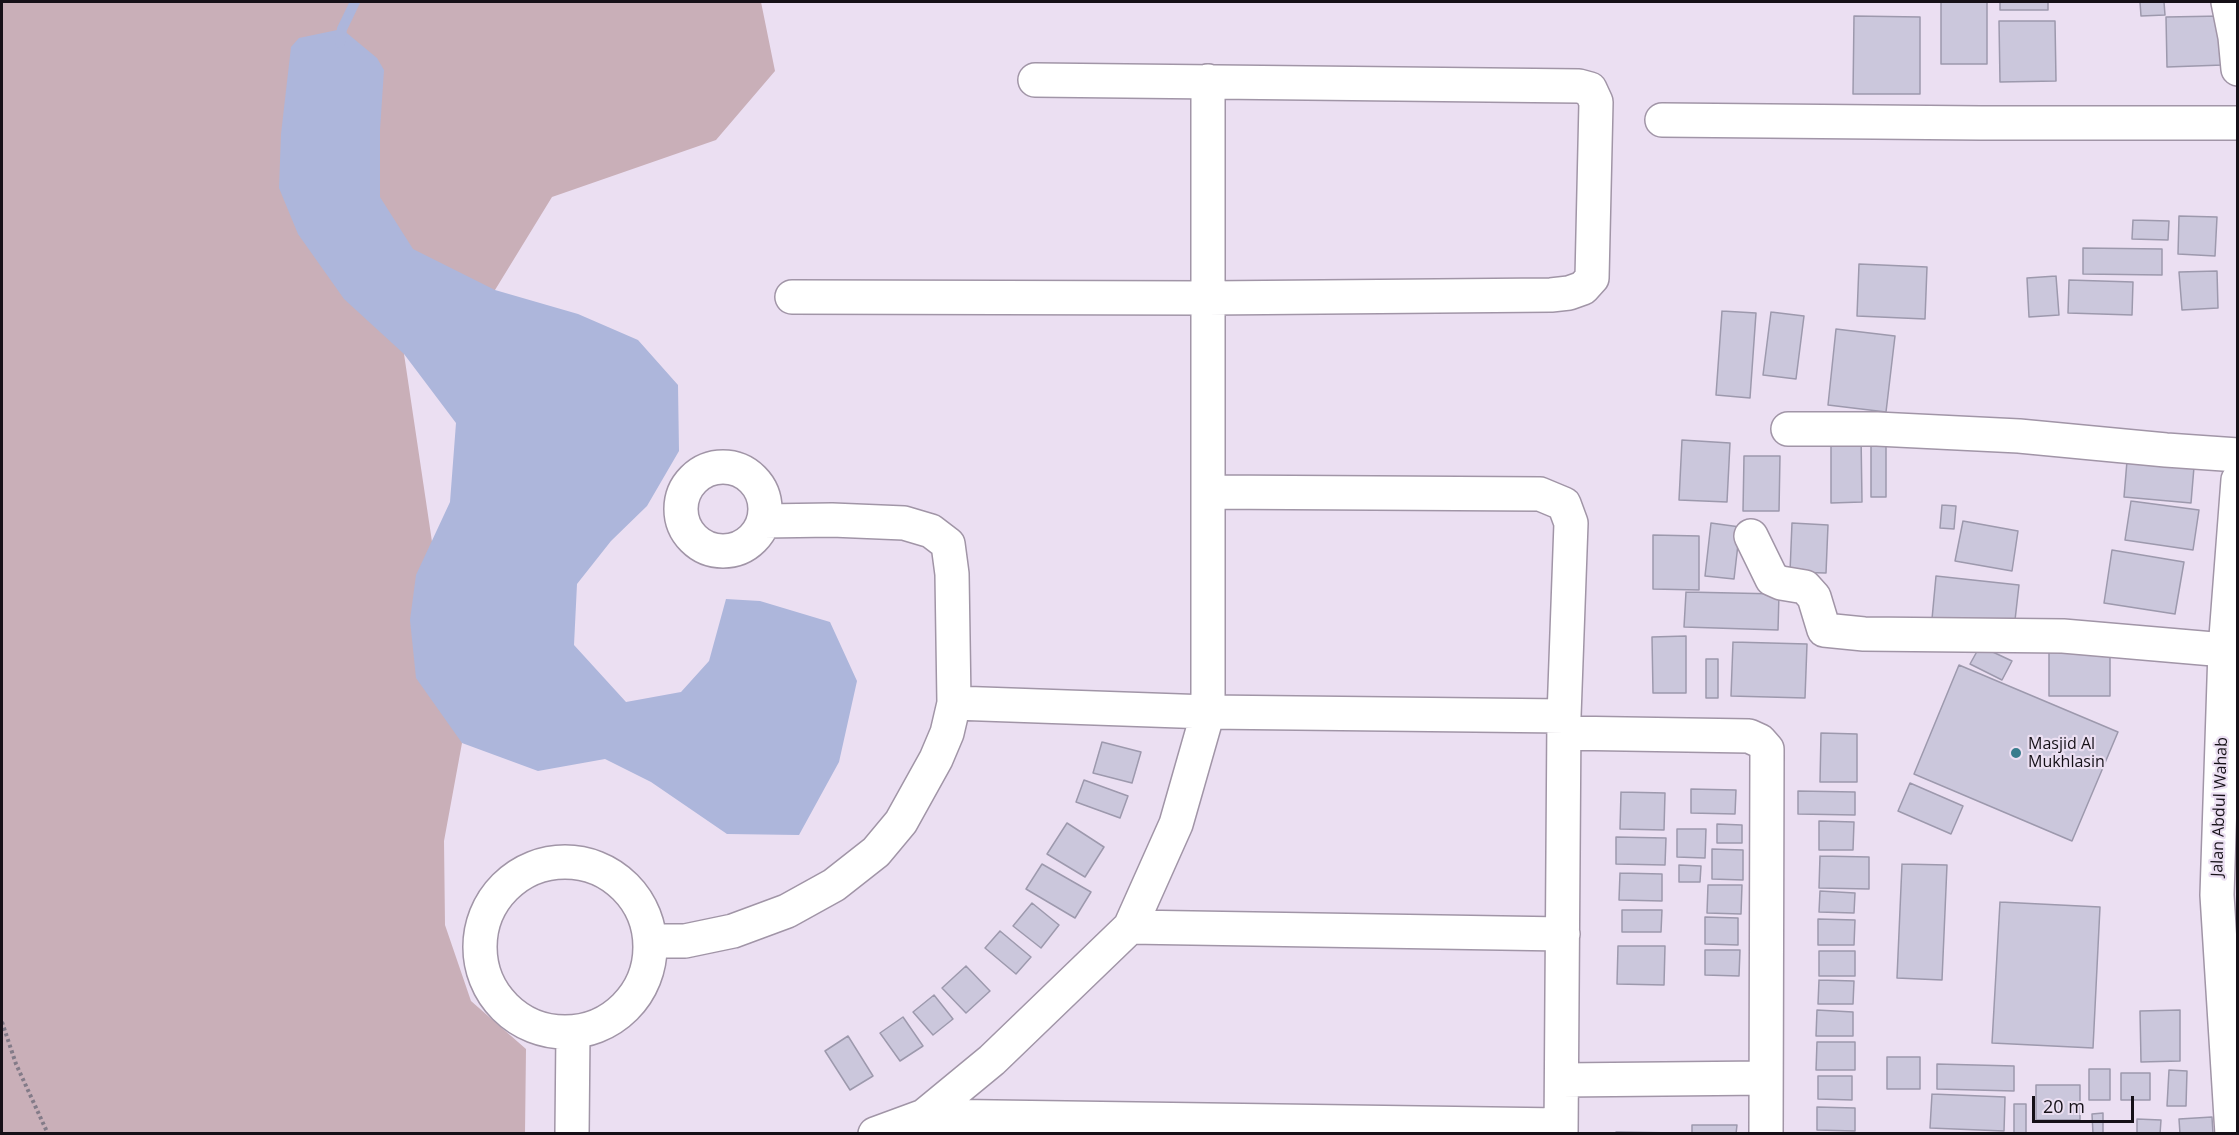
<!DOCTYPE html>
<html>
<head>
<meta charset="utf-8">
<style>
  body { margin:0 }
  #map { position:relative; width:2239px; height:1135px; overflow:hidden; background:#ebdff2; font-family:"Open Sans",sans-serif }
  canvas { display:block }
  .frame { position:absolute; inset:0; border:3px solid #151017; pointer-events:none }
  .scale { position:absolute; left:2032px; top:1096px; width:102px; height:27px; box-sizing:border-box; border:3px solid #151017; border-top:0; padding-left:8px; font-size:18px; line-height:21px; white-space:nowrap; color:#151017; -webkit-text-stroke:4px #ebdff2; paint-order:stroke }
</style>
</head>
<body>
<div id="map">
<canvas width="2239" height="1135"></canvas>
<div class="frame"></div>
<div class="scale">20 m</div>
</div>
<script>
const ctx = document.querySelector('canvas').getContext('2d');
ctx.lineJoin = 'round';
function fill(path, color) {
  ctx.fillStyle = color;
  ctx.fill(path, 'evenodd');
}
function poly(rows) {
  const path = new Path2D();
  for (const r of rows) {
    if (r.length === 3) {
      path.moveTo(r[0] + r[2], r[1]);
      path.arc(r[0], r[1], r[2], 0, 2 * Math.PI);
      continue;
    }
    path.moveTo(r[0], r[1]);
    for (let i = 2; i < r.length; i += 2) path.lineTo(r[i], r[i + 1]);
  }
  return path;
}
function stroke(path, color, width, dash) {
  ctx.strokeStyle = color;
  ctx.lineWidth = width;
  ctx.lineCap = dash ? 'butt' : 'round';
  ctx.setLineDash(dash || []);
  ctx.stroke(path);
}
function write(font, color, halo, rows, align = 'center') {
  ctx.font = font + ' "Open Sans",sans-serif';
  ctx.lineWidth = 4.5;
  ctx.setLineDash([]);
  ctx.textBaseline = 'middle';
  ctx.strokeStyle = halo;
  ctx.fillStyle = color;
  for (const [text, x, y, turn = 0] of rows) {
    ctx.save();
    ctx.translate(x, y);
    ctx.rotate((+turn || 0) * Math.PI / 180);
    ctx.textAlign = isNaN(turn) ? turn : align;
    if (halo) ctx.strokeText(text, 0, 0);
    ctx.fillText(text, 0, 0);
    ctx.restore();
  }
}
const green = poly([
  [2,2,761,2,775,71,716,140,552,197,495,290,404,354,462,743,444,841,445,925,471,1001,526,1049,525,1133,2,1134]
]);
const water = poly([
  [342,29,377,58,384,70,380,130,380,197,413,249,495,290,578,314,638,340,678,385,679,451,647,506,611,541,577,584,574,645,626,702,681,692,709,661,726,599,760,601,830,622,857,681,839,762,799,835,727,834,651,782,605,759,538,771,462,743,416,678,410,620,416,575,450,502,456,423,404,354,344,299,298,234,279,188,281,134,291,47,299,38]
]);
const stream = poly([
  [340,43,342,29,355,2]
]);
const building = poly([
  [1941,2,1987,2,1987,64,1941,64,1941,2],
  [2000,2,2048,2,2048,10,2000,10,2000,2],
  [2140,2,2164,2,2165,15,2141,16,2140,2],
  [1854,16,1920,17,1920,94,1853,94,1854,16],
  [2222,16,2223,65,2167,67,2166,17,2222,16],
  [1999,21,2055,21,2056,81,2000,82,1999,21],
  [2179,216,2217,217,2215,256,2178,254,2179,216],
  [2133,220,2169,221,2168,240,2132,239,2133,220],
  [2083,248,2162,249,2162,275,2083,274,2083,248],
  [1859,264,1927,267,1925,319,1857,316,1859,264],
  [2217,271,2218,308,2182,310,2179,272,2217,271],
  [2056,276,2059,315,2029,317,2027,278,2056,276],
  [2069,280,2133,282,2132,315,2068,313,2069,280],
  [1722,311,1756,313,1750,398,1716,395,1722,311],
  [1771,312,1804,316,1796,379,1763,375,1771,312],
  [1836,329,1895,336,1886,412,1828,405,1836,329],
  [1831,434,1861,434,1862,502,1831,503,1831,434],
  [1682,440,1730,443,1727,502,1679,500,1682,440],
  [1871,446,1886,446,1886,497,1871,497,1871,446],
  [2128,449,2195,455,2191,503,2124,497,2128,449],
  [1744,456,1780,456,1779,511,1743,511,1744,456],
  [2131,501,2199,510,2193,550,2125,540,2131,501],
  [1942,505,1956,506,1954,529,1940,528,1942,505],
  [1963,521,2018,531,2012,571,1955,561,1963,521],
  [1711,523,1740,527,1734,579,1705,576,1711,523],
  [1792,523,1828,525,1826,573,1790,572,1792,523],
  [1653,535,1699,536,1699,590,1653,589,1653,535],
  [2112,550,2184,562,2175,614,2104,603,2112,550],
  [1936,576,2019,585,2014,629,1932,619,1936,576],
  [1686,592,1779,594,1778,630,1684,627,1686,592],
  [1686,636,1686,693,1653,693,1652,637,1686,636],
  [1733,642,1807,644,1805,698,1731,696,1733,642],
  [1980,646,2012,661,2002,680,1970,664,1980,646],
  [2049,647,2110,647,2110,696,2049,696,2049,647],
  [1706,659,1718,659,1718,698,1706,698,1706,659],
  [1959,665,2118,732,2072,841,1914,774,1959,665],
  [1821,733,1857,734,1857,782,1820,782,1821,733],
  [1102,742,1141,752,1132,783,1093,773,1102,742],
  [1084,780,1128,796,1120,818,1076,802,1084,780],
  [1910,783,1963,806,1951,834,1898,811,1910,783],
  [1691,789,1736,790,1735,814,1691,813,1691,789],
  [1798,791,1855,792,1855,815,1798,814,1798,791],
  [1621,792,1665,793,1664,830,1620,829,1621,792],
  [1819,821,1854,822,1853,850,1819,850,1819,821],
  [1067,823,1104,847,1085,877,1047,854,1067,823],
  [1717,824,1742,825,1742,843,1717,843,1717,824],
  [1677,829,1706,829,1705,858,1677,857,1677,829],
  [1616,837,1666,838,1665,865,1616,864,1616,837],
  [1712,849,1743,850,1743,880,1712,879,1712,849],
  [1820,856,1869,857,1869,889,1819,888,1820,856],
  [1042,864,1091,892,1075,918,1026,889,1042,864],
  [1902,864,1947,865,1942,980,1897,978,1902,864],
  [1679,865,1701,866,1700,882,1679,882,1679,865],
  [1620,873,1662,874,1662,901,1619,900,1620,873],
  [1708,885,1742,885,1741,914,1707,913,1708,885],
  [1820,891,1855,893,1854,913,1819,912,1820,891],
  [2000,902,2100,907,2093,1048,1992,1043,2000,902],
  [1032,903,1059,925,1041,948,1013,926,1032,903],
  [1622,910,1662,910,1661,932,1622,932,1622,910],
  [1705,917,1738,918,1738,945,1705,944,1705,917],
  [1818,919,1855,920,1854,945,1818,945,1818,919],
  [1000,931,1031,957,1016,974,985,948,1000,931],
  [1618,946,1665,946,1664,985,1617,984,1618,946],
  [1705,950,1740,950,1739,976,1705,975,1705,950],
  [1819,951,1855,951,1855,976,1819,976,1819,951],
  [966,966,990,991,966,1013,942,988,966,966],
  [1819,980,1854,981,1853,1004,1818,1004,1819,980],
  [934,995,953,1019,933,1035,913,1012,934,995],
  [1817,1010,1853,1012,1853,1036,1816,1036,1817,1010],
  [2180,1010,2180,1061,2141,1062,2140,1011,2180,1010],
  [903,1017,923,1046,900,1061,880,1033,903,1017],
  [848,1036,873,1076,850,1090,825,1051,848,1036],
  [1817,1042,1855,1042,1855,1070,1816,1070,1817,1042],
  [1887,1057,1920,1057,1920,1089,1887,1089,1887,1057],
  [1937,1064,2014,1066,2014,1091,1937,1089,1937,1064],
  [2089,1069,2110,1069,2110,1100,2089,1100,2089,1069],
  [2169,1070,2187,1071,2186,1106,2167,1106,2169,1070],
  [2121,1073,2150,1073,2150,1100,2121,1100,2121,1073],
  [1818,1076,1852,1076,1852,1100,1818,1099,1818,1076],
  [2036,1085,2080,1085,2080,1120,2036,1120,2036,1085],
  [1932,1094,2005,1097,2004,1131,1930,1128,1932,1094],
  [2014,1104,2026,1104,2026,1134,2014,1134,2014,1104],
  [1817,1107,1855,1108,1855,1131,1817,1130,1817,1107],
  [2103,1113,2103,1133,2093,1134,2092,1114,2103,1113],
  [2212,1117,2213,1134,2180,1134,2179,1119,2212,1117],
  [2137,1119,2161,1120,2160,1134,2137,1134,2137,1119],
  [1692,1125,1737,1125,1736,1134,1692,1134,1692,1125],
  [1616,1132,1677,1133,1677,1134,1616,1134,1616,1132]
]);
const path = poly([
  [2,1022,16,1064,48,1134]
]);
const minor = poly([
  [1662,120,1981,123,2238,123],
  [792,297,1208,298,1551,295,1569,293,1583,288,1592,278,1596,102,1590,89,1579,86,1035,80],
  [1788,429,1877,429,2019,436,2166,450,2238,455],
  [723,509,42],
  [1208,492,1540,494,1564,504,1571,523,1564,716,1561,1134],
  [764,521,832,520,904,523,931,531,948,544,952,574,954,703],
  [1751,536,1772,579,1781,583,1805,587,1814,597,1824,630,1864,634,2063,636,2225,650],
  [1564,733,1749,736,1760,741,1767,749,1766,1134],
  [565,947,85],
  [1130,927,1563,934],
  [651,941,685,941,733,931,787,911,834,885,876,852,901,822,936,759,947,733,954,703,1208,712,1564,716],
  [1562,1080,1766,1078],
  [924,1116,1561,1125],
  [572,1134,573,1032],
  [875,1134,924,1116,992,1060,1130,927,1176,824,1208,712,1208,81]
]);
const tertiary = poly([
  [2228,2,2235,37,2238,69],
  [2232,1134,2217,895,2225,650,2238,480]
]);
const markers = [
  [2016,753,6,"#387c8c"]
];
const poiNames = [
  ["Masjid Al",2028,744],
  ["Mukhlasin",2028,762]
];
const streetNames = [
  ["Jalan Abdul Wahab",2220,807,-88]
];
fill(green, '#c9afb8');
fill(water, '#adb6db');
stroke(stream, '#adb6db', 10);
fill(building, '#cbc7dc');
stroke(building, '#9d99ad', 1.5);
stroke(minor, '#a195a7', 36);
stroke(tertiary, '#a195a7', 36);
stroke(path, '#837b88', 4, [3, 3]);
stroke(minor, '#fff', 33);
stroke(tertiary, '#fff', 33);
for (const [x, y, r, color] of markers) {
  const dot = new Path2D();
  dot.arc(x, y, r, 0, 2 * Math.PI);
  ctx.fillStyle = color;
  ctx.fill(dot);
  stroke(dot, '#ebdff2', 2);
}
write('16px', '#151017', '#ebdff2', poiNames, 'left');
write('16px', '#151017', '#ebdff2', streetNames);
</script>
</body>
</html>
